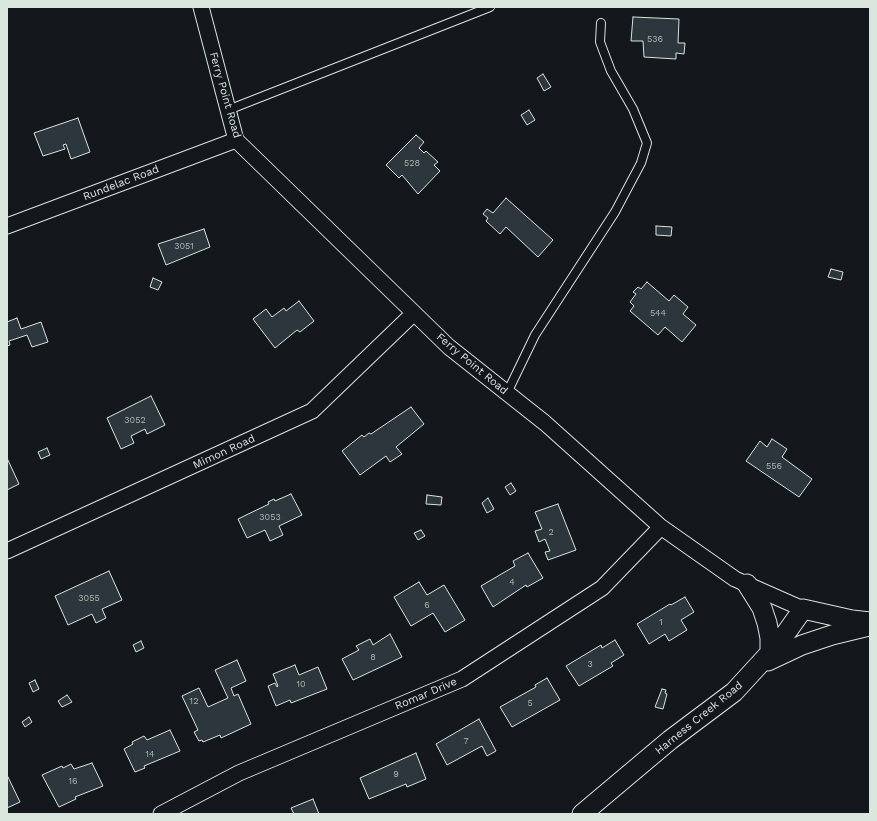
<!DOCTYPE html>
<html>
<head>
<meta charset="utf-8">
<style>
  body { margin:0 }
  #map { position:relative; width:877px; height:821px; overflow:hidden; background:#14181c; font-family:"Work Sans",sans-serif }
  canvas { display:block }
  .frame { position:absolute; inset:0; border:8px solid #d8e6dc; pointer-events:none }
</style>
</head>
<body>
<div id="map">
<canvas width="877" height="821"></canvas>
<div class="frame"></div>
</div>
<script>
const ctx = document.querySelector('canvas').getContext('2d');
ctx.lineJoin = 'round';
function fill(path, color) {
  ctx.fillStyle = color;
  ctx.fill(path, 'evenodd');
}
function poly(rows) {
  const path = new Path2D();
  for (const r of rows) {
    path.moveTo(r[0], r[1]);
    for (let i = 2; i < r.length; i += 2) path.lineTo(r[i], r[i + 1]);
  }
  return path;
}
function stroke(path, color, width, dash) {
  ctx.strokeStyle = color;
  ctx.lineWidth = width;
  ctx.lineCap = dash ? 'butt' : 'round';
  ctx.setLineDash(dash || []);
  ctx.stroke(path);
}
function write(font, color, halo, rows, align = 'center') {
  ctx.font = font + ' "Work Sans",sans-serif';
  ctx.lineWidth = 3;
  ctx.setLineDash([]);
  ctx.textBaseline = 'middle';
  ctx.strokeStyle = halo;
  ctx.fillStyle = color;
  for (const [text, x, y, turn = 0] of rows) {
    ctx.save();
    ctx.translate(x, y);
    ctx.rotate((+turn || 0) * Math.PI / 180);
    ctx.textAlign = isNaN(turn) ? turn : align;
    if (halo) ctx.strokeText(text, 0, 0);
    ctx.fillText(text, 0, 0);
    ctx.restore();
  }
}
const building = poly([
  [633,17,679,19,678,43,685,43,684,54,676,53,676,59,644,57,643,41,631,41,633,17],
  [543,74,551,87,544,91,537,78,543,74],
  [529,110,535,120,527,125,521,115,529,110],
  [78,118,90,152,71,159,66,144,63,145,65,149,43,156,34,133,78,118],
  [416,135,424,142,419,148,424,153,426,151,438,162,434,165,440,171,418,194,402,175,399,178,386,165,416,135],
  [506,198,553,240,538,257,506,227,500,234,486,221,488,218,483,214,487,209,493,213,506,198],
  [656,226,672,227,671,236,656,235,656,226],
  [204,229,210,247,166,265,158,244,204,229],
  [831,269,843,272,841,280,828,277,831,269],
  [153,278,162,282,158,290,150,287,153,278],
  [647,282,669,301,674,295,688,307,683,314,696,325,682,342,665,327,658,335,630,311,634,306,630,302,636,294,633,292,638,287,641,289,647,282],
  [299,301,314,321,300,332,297,330,275,348,253,319,266,309,272,317,284,308,286,311,299,301],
  [17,318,21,329,41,322,48,342,32,347,27,335,9,341,10,345,7,346,7,322,17,318],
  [151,396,165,425,147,434,145,429,131,436,134,443,121,449,107,418,151,396],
  [411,407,424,424,396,447,402,454,390,462,386,456,360,475,342,451,362,435,364,437,369,433,371,434,411,407],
  [772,439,787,449,782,457,812,479,799,497,746,461,760,441,767,447,772,439],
  [47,448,50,455,41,459,38,452,47,448],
  [7,458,19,484,7,490,7,458],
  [511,483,516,491,510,495,505,487,511,483],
  [291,494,302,515,279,526,283,535,270,541,265,530,247,538,238,519,269,504,268,502,274,499,275,501,291,494],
  [427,495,442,497,441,505,426,504,427,495],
  [488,498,494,509,487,513,482,503,488,498],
  [558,504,576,550,548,560,545,552,550,551,545,539,539,542,535,531,542,529,535,512,558,504],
  [421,530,425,536,418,540,414,533,421,530],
  [528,553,543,578,527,587,526,585,493,607,481,586,515,566,513,561,528,553],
  [109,571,122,600,102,609,106,618,96,623,92,614,68,625,55,596,109,571],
  [419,582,427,595,444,585,465,620,445,632,433,613,411,626,394,597,419,582],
  [685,597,694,612,681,620,687,630,669,641,665,634,649,644,637,624,670,604,671,605,685,597],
  [390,634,402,657,353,680,342,659,359,650,356,646,370,639,373,645,390,634],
  [615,640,624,655,611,663,613,666,579,686,566,666,601,645,602,648,615,640],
  [141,641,144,648,136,652,133,645,141,641],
  [237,660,246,681,231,688,234,696,238,694,251,724,221,738,220,735,203,742,202,740,199,741,194,732,198,730,182,696,199,688,208,707,228,698,215,670,237,660],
  [295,665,299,675,318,667,327,689,291,703,290,700,276,706,268,686,275,683,277,687,278,686,273,674,295,665],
  [547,678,560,700,512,727,500,707,536,687,535,685,547,678],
  [35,680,39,689,33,692,29,683,35,680],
  [662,689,666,690,665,693,667,694,663,709,655,707,662,689],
  [67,695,72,702,62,707,58,701,67,695],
  [29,717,32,722,25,727,22,722,29,717],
  [479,719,496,751,487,756,482,746,447,765,436,744,479,719],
  [170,730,180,751,144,766,145,768,135,772,124,749,133,744,132,742,144,736,147,740,170,730],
  [416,753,426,779,407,787,406,784,369,799,360,778,416,753],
  [92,763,103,786,75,797,76,799,59,807,42,775,62,766,63,768,71,764,74,769,92,763],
  [7,775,20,802,7,808,7,775],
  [313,799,319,814,294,814,291,808,313,799]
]);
const service = poly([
  [228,110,490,7],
  [507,393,535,335,615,212,641,163,647,143,633,109,611,71,600,42,601,23]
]);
const minor = poly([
  [201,7,236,140,449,347,545,423,661,527,735,579,803,609],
  [7,226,236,140],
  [7,551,312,411,414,313],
  [161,814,239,773,462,679,602,588,661,527]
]);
const tertiary = poly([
  [747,584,762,608,767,623,770,638,770,654],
  [768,661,802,645,832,635,869,626],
  [582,814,670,740,734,692,779,643,803,609,852,620,870,622]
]);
const numberNames = [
  ["536",655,39],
  ["528",412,163],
  ["3051",184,246],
  ["544",658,313],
  ["3052",135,420],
  ["556",774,466],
  ["3053",270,517],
  ["2",551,532],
  ["4",512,582],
  ["3055",89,598],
  ["6",427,605],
  ["1",661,622],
  ["8",373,657],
  ["3",590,664],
  ["10",301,684],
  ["12",194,701],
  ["5",530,703],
  ["7",466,741],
  ["14",150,754],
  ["9",396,774],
  ["16",73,781]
];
const streetNames = [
  ["Ferry Point Road",225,95,74],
  ["Rundelac Road",121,183,-21],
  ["Ferry Point Road",472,364,40],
  ["Mimon Road",224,452,-25],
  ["Romar Drive",426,694,-23],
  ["Harness Creek Road",699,718,-39]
];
fill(building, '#2c363c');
stroke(building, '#d8e6dc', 1);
stroke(service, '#d8e6dc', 10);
stroke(minor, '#d8e6dc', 17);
stroke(tertiary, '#d8e6dc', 21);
stroke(service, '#14181c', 8);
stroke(minor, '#14181c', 15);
stroke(tertiary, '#14181c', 19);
write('9px', '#adbab4', null, numberNames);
write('11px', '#d8e6dc', '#14181c', streetNames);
</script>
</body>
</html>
